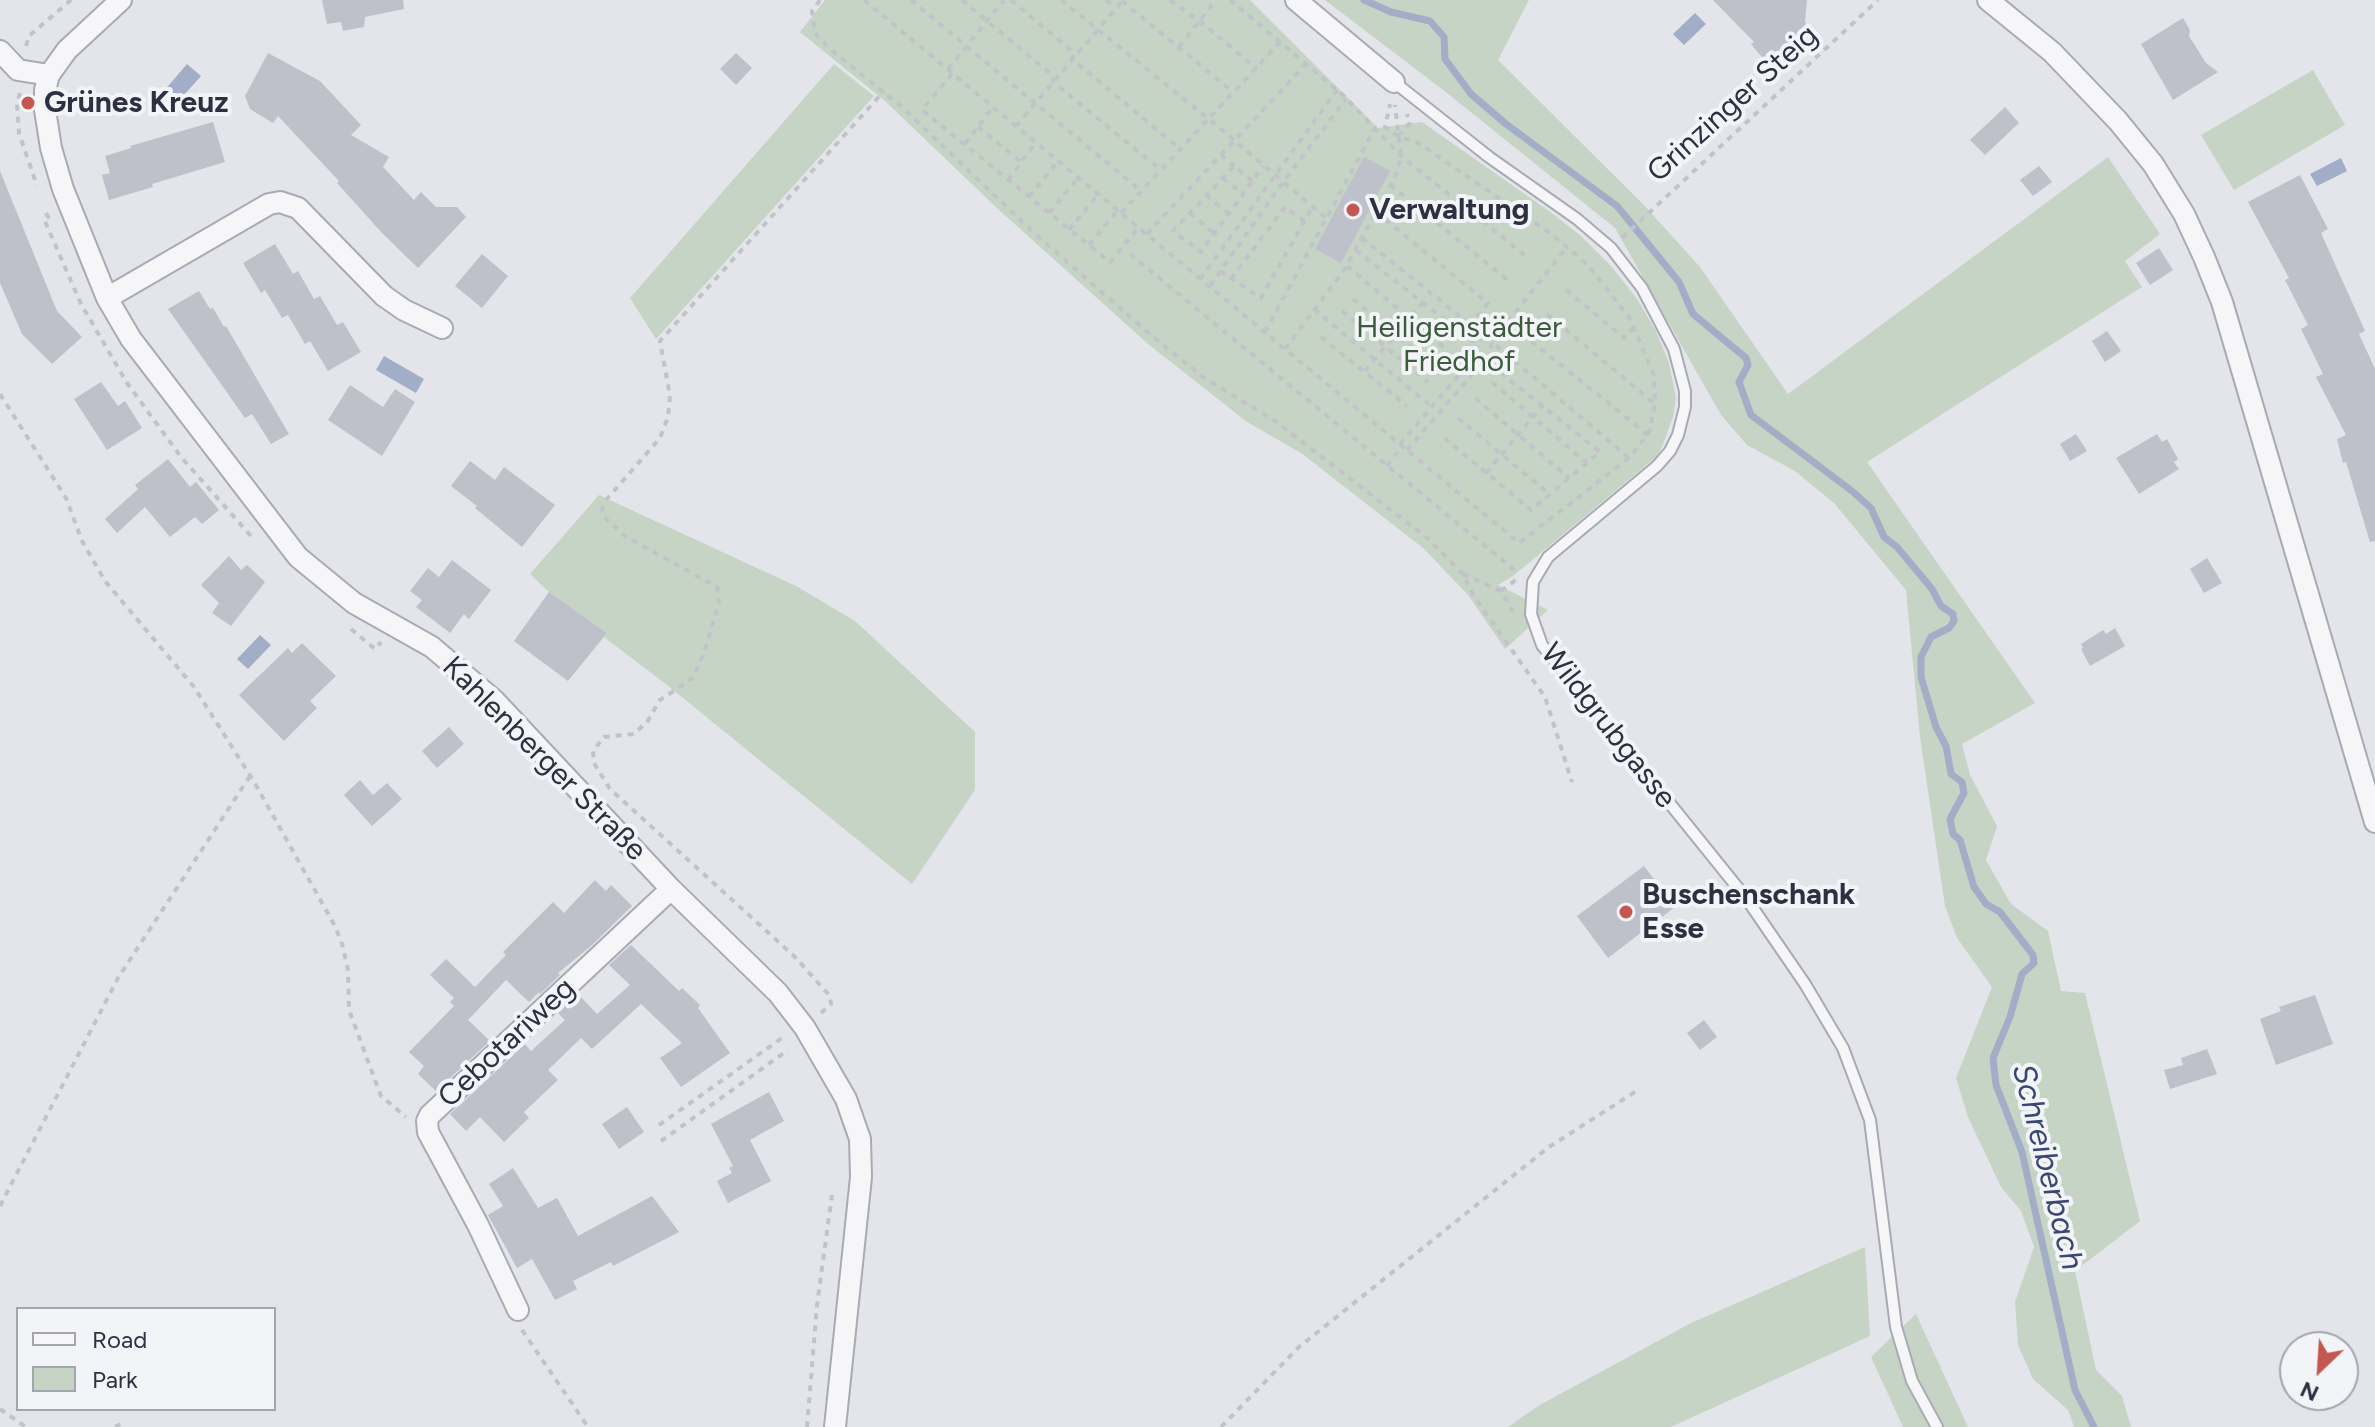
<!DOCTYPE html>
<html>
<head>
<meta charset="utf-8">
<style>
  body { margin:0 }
  #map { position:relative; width:2375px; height:1427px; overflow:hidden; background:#e3e5ea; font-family:Figtree,sans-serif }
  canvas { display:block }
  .legend { position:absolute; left:16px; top:1307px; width:260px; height:104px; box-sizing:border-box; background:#f3f4f8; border:2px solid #a3a6af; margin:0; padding:10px 14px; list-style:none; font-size:24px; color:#2c3041 }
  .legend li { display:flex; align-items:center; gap:16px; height:40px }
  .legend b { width:40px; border:2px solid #a3a6af }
  .north { position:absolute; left:2279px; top:1331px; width:80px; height:80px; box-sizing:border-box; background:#f3f4f8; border:2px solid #a3a6af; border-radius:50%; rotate:205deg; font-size:22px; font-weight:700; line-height:32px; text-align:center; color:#2c3041 }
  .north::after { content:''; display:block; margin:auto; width:28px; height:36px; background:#c55753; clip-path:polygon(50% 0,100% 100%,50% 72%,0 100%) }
</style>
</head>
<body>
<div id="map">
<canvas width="2375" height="1427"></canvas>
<ul class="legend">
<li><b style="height:10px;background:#f6f6f9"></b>Road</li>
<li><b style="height:22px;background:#c6d4c5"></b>Park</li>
</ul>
<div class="north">N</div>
</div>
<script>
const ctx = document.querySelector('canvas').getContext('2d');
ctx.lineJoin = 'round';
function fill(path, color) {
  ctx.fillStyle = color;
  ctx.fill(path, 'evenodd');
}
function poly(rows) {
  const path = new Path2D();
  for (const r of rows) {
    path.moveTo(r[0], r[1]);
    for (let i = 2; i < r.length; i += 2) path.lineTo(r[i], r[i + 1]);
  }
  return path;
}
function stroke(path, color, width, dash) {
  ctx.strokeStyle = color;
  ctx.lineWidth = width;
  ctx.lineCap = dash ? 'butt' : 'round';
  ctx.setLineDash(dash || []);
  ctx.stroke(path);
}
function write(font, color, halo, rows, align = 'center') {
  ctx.font = font + ' Figtree,sans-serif';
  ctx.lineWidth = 8;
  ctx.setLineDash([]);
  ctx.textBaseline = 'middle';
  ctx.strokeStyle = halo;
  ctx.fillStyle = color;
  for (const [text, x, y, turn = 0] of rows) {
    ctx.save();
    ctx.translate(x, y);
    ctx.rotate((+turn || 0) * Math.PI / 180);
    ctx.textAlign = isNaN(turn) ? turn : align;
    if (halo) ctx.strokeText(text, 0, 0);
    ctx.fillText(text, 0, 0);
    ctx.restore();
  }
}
const green = poly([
  [825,0,1250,0,1378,128,1422,122,1549,211,1581,236,1612,267,1637,299,1656,331,1669,363,1676,398,1673,417,1662,447,1656,457,1513,576,1498,585,1548,610,1505,649,1468,595,1423,548,1301,453,1247,422,1148,344,999,210,886,102,800,32],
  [1325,0,1529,0,1498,60,1644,205,1700,267,1788,394,2108,157,2160,234,2125,261,2142,287,1867,462,2035,703,1962,744,1970,775,1997,826,1986,860,2011,904,2048,931,2061,991,2085,993,2140,1221,2075,1271,2096,1370,2122,1396,2131,1427,2074,1427,2068,1410,2033,1379,2018,1345,2015,1302,2034,1247,2021,1211,2001,1187,1968,1117,1956,1078,1992,987,1957,938,1945,906,1920,737,1906,590,1834,503,1795,471,1747,445,1721,415,1615,228,1447,93],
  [834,64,874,96,656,339,630,298],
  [2313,70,2345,125,2234,190,2201,135],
  [599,495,796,586,855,621,975,732,975,790,912,884,667,685,604,637,607,633,549,592,530,574],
  [1865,1247,1870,1336,1671,1427,1508,1427,1538,1406,1691,1323],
  [1916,1314,1968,1427,1903,1427,1871,1357]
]);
const water = poly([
  [1695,13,1706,24,1684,45,1673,34],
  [187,64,201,76,177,103,163,92],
  [2341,158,2347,171,2317,186,2310,174],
  [384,356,424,379,416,393,376,370],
  [260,635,271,645,248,669,237,659]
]);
const stream = poly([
  [1364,0,1391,12,1430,21,1444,37,1445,59,1471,94,1506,124,1617,206,1679,282,1693,314,1746,358,1748,365,1739,382,1751,415,1852,491,1871,508,1884,537,1897,547,1932,589,1941,606,1953,614,1954,621,1949,628,1931,637,1921,657,1921,677,1936,727,1946,746,1951,774,1962,782,1964,793,1950,819,1953,834,1960,840,1974,887,1986,904,2000,912,2033,955,2034,963,2022,974,2010,1017,1993,1058,1996,1085,2022,1152,2075,1390,2094,1427]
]);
const building = poly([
  [322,0,403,0,404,9,365,17,364,27,343,31,341,22,327,24],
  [1713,0,1807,0,1805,21,1808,32,1766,62,1751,44,1754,42],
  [2183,18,2190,30,2189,36,2206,63,2218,72,2173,100,2141,44],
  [268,53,320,81,361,125,351,135,389,157,383,167,414,200,421,192,436,207,457,207,466,217,418,268,382,233,337,183,339,181,278,116,273,123,250,109,245,96],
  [736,53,752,68,736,85,720,69],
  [2005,107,2019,123,1985,155,1970,140],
  [213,122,225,162,152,184,153,187,109,200,102,175,110,173,105,156,131,148,130,146],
  [1364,157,1390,171,1341,263,1315,249],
  [2039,166,2052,182,2033,196,2020,180],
  [0,171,57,311,82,337,52,364,22,334,0,283],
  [2300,175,2328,229,2321,233,2365,331,2359,334,2375,369,2375,541,2370,542,2346,462,2343,463,2337,439,2346,435,2316,377,2323,374,2301,329,2308,325,2285,280,2289,278,2248,202],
  [275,244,293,274,298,271,314,299,320,296,337,325,343,322,361,352,328,371,310,341,305,344,288,315,282,318,265,290,261,293,243,263],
  [2159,248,2173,270,2150,285,2136,263],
  [482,254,508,276,482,308,455,286],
  [199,291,210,309,213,308,224,327,226,326,289,434,271,444,252,414,245,418,168,309],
  [2107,331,2121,351,2105,362,2092,341],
  [101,382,118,406,125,401,142,428,107,450,74,399],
  [350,385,383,407,395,389,415,402,382,456,328,420],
  [2076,434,2087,451,2070,461,2060,444],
  [2157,434,2162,442,2167,439,2178,459,2174,462,2179,469,2139,494,2116,458],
  [168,459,190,487,196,482,219,510,202,524,195,517,170,537,145,507,117,533,105,519,138,489,135,485],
  [470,461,495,480,504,467,555,505,522,547,475,508,477,506,451,486],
  [229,556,241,570,247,565,265,582,231,626,212,613,219,603,201,585],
  [2207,558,2222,583,2204,593,2190,569],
  [452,560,491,590,469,619,464,614,450,633,416,607,422,600,410,591,428,568,439,577],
  [549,592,607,633,568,681,514,641],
  [2115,628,2125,646,2090,666,2081,649,2083,648,2081,644,2103,630,2106,634],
  [302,643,336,676,310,701,317,708,284,741,239,695,288,648,292,653],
  [449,727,464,744,437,768,422,751],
  [360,780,373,795,387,783,402,799,372,826,344,795],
  [1644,866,1675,907,1608,958,1577,916],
  [595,880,606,891,611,885,632,906,591,946,558,973,560,975,540,994,539,992,529,1002,506,980,468,1020,490,1041,436,1091,418,1074,424,1066,409,1052,454,1006,450,1002,454,998,430,975,446,959,475,987,506,955,503,952,553,902,564,913],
  [631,945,679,991,682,988,700,1005,698,1008,730,1053,681,1087,660,1058,682,1043,641,1004,592,1049,581,1038,548,1070,558,1080,524,1112,529,1118,504,1142,480,1117,466,1131,450,1114,525,1044,531,1051,565,1020,558,1013,578,994,597,1014,630,985,609,965],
  [2315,995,2333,1044,2276,1065,2260,1019,2281,1011,2279,1007],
  [1704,1020,1717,1037,1700,1050,1687,1033],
  [2207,1049,2217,1074,2170,1089,2164,1070,2183,1065,2181,1058],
  [769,1092,784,1121,750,1140,771,1181,728,1203,717,1181,732,1173,729,1168,733,1166,711,1124],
  [627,1107,644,1132,619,1149,602,1124],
  [513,1168,538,1208,557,1198,578,1236,652,1196,679,1232,613,1266,611,1262,573,1281,577,1289,555,1300,532,1259,517,1268,488,1215,503,1206,489,1184]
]);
const path = poly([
  [820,0,812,11,815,33,830,49,902,107,1034,233,1152,336,1203,377,1275,421,1426,537,1463,574,1473,595,1545,697,1572,782],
  [864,0,1519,543,1629,458,1649,433,1655,404,1654,375,1629,317,1587,264,1551,234,1420,144,1398,136,1385,127,1390,104],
  [911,0,1141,191],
  [962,0,1052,75,1053,82,1161,170],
  [1011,0,1073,52,1072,59,1180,149],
  [1061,0,1209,119,1326,218],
  [1106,0,1115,8],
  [1170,0,1202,23,1256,68],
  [1230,0,1344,96,1401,156,1527,257],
  [1122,1,1233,92],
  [26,46,29,36,71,0],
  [1179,47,1216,0],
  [948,69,1004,0],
  [952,74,922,110,1110,262,1139,227],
  [20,93,17,104,19,133,37,186],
  [1016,126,1123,0],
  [978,127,1021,162],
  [1398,136,1410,123,1407,114],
  [965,144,993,107],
  [1221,155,1234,166],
  [1223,178,1243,194],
  [1008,180,1036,142],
  [1252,181,1234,166,1173,231,1201,252,1243,194,1263,166],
  [1390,185,1509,281],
  [1206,195,1229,214],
  [1029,197,1058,161],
  [1376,212,1488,303,1471,325],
  [46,213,48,217,44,219,81,304,127,383,181,457,251,536],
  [1049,213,1078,178],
  [1121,213,1280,42],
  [1190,213,1214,233],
  [1069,230,1098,194],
  [1147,234,1306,64],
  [1362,238,1492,342,1567,247],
  [1622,238,1878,0],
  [1089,245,1118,210],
  [1356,250,1473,342,1475,352,1600,452,1531,510,1442,436],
  [1130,254,1518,573],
  [1347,266,1448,351],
  [1220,271,1261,298,1312,208],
  [1200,279,1337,90],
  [1231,279,1285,207,1304,221],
  [1210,286,1283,182,1346,99],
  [1566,290,1624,338,1634,327],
  [1353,299,1438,369],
  [1314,309,1432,407],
  [1342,311,1428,382],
  [1547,314,1655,404],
  [1265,332,1375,128],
  [1321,337,1407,406],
  [1531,341,1648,435],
  [1285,349,1345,269,1397,173,1401,156,1395,105],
  [1365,371,1423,302],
  [1492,382,1587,463],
  [0,394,66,498,82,541,105,581,194,687,253,780,335,926,342,944,348,970,349,1010,381,1096,406,1117],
  [1475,398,1569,478],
  [1458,418,1549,494],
  [1400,444,1472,360,1482,335],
  [1407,450,1489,355,1492,342,1629,458],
  [1387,466,1402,446],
  [1486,473,1543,405],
  [1463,574,1501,591,1513,612],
  [1501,591,1517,579],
  [351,629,375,649,381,642],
  [821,1013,831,1004,830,996,794,956,610,789,594,763,593,751,604,737,634,734,647,722,660,700,693,678,705,650,719,603,717,587,625,536,604,517,602,509,607,499,660,438,668,417,670,396,660,341,884,91],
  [659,1125,782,1038],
  [661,1141,788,1050],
  [0,1206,118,978,250,776],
  [522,1330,588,1427],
  [0,1409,26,1427],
  [115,1427,121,1424,125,1427],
  [807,1427,817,1305,832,1195],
  [1221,1427,1299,1347,1549,1147,1638,1090]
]);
const service = poly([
  [1394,82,1489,157,1577,219,1611,248,1642,288,1674,349,1685,391,1685,407,1678,435,1670,451,1657,466,1548,557,1533,582,1531,614,1542,645,1746,898,1805,984,1843,1048,1870,1120,1896,1327,1912,1381,1937,1427]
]);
const minor = poly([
  [121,0,67,50,49,75,45,90,45,110,51,148,63,189,107,298,131,339,298,557,354,603,432,647,494,700,671,889,778,993,805,1028,846,1099,860,1139,861,1177,835,1427],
  [1296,0,1394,82],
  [1988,0,2052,52,2118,121,2153,164,2184,214,2204,257,2222,302,2375,822],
  [0,51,18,70,49,75],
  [107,298,269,204,280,202,298,208,384,296,404,310,442,328],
  [518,1310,478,1225,428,1132,427,1121,430,1115,671,889]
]);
const markers = [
  [28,103,8,"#c55753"],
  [1353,210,8,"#c55753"],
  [1626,912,8,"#c55753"]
];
const poiNames = [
  ["Grünes Kreuz",44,103],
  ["Verwaltung",1369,210],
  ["Buschenschank",1642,895],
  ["Esse",1642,929]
];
const streetNames = [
  ["Grinzinger Steig",1733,104,-42],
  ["Wildgrubgasse",1608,726,52],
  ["Kahlenberger Straße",544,759,45],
  ["Cebotariweg",507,1043,-43]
];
const parkNames = [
  ["Heiligenstädter",1459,328],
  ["Friedhof",1459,362]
];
const waterNames = [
  ["Schreiberbach",2047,1167,76]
];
fill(green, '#c6d4c5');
fill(water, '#a2adc7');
stroke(stream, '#a2adc7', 7);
fill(building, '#bec0ca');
stroke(service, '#a8abb4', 14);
stroke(minor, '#a8abb4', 24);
stroke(path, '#c1c3c9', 4, [6, 6]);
stroke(service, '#f6f6f9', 10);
stroke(minor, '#f6f6f9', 20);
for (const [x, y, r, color] of markers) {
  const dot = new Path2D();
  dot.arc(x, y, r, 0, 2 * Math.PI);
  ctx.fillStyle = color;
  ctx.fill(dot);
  stroke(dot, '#f3f4f8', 3);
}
write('bold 30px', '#2c3041', '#f3f4f8', poiNames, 'left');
write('30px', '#2c3041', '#f3f4f8', streetNames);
write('30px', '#3b5c3b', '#f3f4f8', parkNames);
write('italic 32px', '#394872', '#f3f4f8', waterNames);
</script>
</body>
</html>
